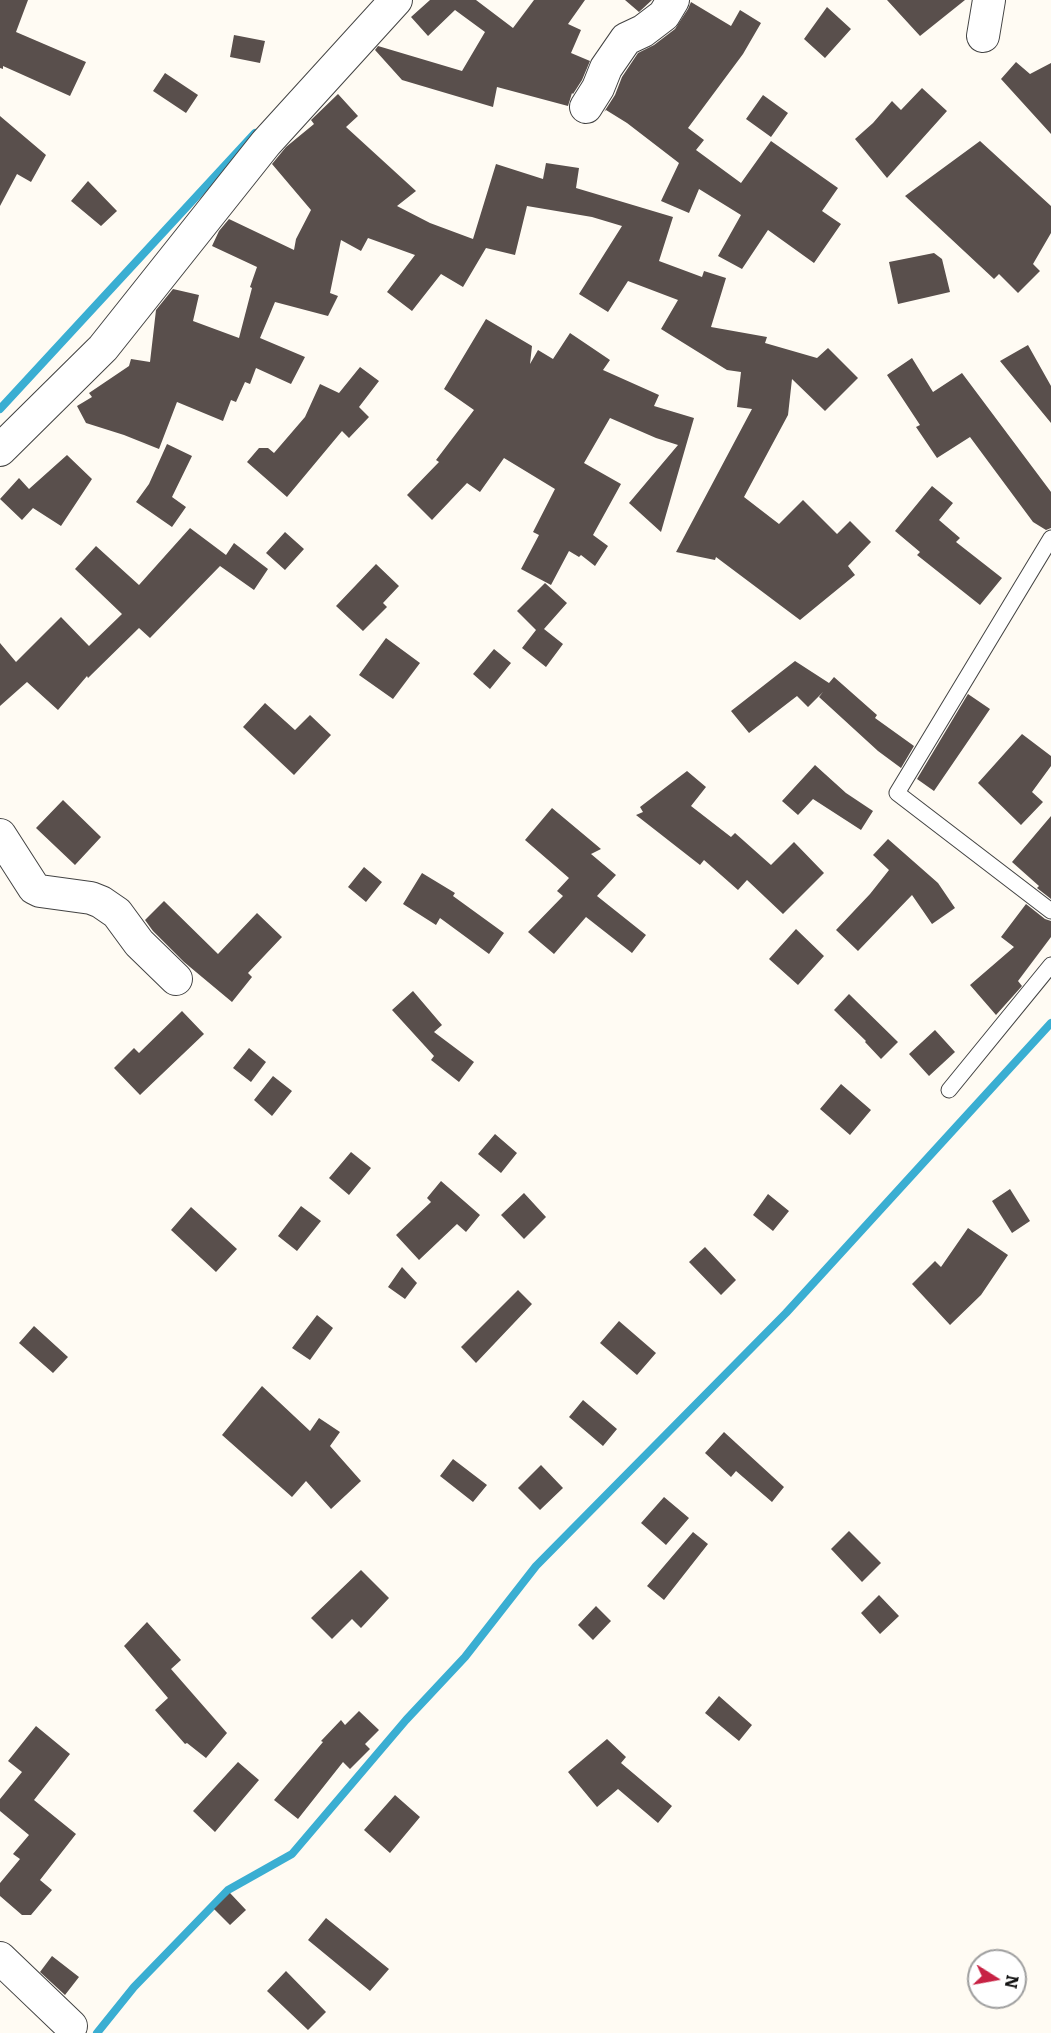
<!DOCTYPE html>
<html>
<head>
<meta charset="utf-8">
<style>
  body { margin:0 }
  #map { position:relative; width:1051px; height:2033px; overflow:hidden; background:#fffbf3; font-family:Literata,serif }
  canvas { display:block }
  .north { position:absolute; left:967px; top:1949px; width:60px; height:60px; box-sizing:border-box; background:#fff; border:2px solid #9f9f9f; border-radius:50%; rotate:101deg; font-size:16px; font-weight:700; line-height:24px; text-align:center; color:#101010 }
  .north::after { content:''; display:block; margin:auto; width:21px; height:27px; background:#c72244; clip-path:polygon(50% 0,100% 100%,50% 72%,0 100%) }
</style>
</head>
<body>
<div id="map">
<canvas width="1051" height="2033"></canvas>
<div class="north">N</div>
</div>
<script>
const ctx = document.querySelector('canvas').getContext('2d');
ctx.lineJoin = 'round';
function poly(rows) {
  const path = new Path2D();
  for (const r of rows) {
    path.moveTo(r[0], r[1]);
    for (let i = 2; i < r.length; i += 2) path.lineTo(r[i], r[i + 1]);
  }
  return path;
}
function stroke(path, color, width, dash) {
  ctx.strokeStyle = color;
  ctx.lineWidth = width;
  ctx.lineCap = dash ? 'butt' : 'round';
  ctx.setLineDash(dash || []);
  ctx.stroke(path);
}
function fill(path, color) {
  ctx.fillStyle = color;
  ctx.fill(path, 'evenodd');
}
const stream = poly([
  [0,409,255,133],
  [97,2033,134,1987,228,1890,292,1854,406,1720,465,1657,536,1566,786,1313,1051,1023]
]);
const building = poly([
  [0,0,28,0,16,32,86,62,70,96,3,66,3,69,0,68],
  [430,0,476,0,513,28,534,0,585,0,568,24,581,30,571,53,590,61,582,80,573,94,572,93,568,106,497,87,493,107,402,80,375,50,378,46,462,71,485,32,455,10,428,36,411,17],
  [625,0,652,0,639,12],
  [887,0,965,0,920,36],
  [691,2,731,26,740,10,761,23,743,54,688,128,704,140,696,150,741,183,771,141,838,188,822,211,841,224,814,263,768,230,742,269,718,256,741,215,699,189,689,213,661,201,679,163,627,123,606,110,604,112,615,95,622,77,638,53,654,45,675,29,688,9],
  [827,7,851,29,825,58,804,39],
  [234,35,265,41,260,63,230,57],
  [1016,62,1030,74,1051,63,1051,134,1001,79],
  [165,73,198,95,186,113,153,91],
  [922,88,947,111,887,178,855,139,873,123,892,101,901,110],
  [338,94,358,116,346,127,416,191,397,206,430,223,473,239,496,164,543,179,546,163,579,168,576,188,673,217,659,261,702,277,704,271,726,278,711,327,767,337,765,343,817,358,828,348,858,378,825,411,792,379,788,415,744,497,779,524,803,500,837,534,850,521,871,542,848,566,855,575,800,620,716,557,715,560,676,552,752,409,737,407,741,372,727,370,661,329,678,300,628,281,608,312,579,294,622,226,592,217,527,206,515,255,486,248,463,287,441,274,412,311,387,292,415,255,368,238,361,251,341,240,330,293,338,296,328,316,275,302,260,338,305,357,291,384,256,368,250,384,245,382,236,402,231,400,223,421,177,402,159,449,124,435,86,423,77,406,92,397,89,393,129,366,131,359,150,362,156,310,173,289,199,295,193,321,239,338,252,288,250,287,257,267,212,246,219,231,229,219,294,250,296,239,311,210,272,164,286,147,314,124,311,120],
  [763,95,788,113,771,137,746,119],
  [0,116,46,155,31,182,17,174,0,206],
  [980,141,1051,206,1051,233,1033,264,1040,271,1018,293,999,274,994,279,905,196],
  [88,181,117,211,101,226,71,201],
  [934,253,942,259,950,292,898,304,889,262],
  [486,319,532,346,530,364,538,350,553,359,570,333,610,360,603,370,659,395,654,406,694,418,661,532,629,503,678,445,656,438,610,418,584,463,621,484,593,535,608,546,595,566,581,555,579,557,569,551,551,585,521,569,539,535,533,532,555,489,504,458,480,492,467,483,432,520,407,495,439,462,436,460,474,410,444,389],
  [1028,345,1051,386,1051,423,1000,361],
  [912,358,933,392,962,373,1051,492,1051,528,1046,530,1033,522,970,437,937,458,916,427,920,425,887,375],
  [360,367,379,381,359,407,369,417,349,438,342,431,287,497,247,462,259,448,268,448,274,453,305,417,320,384,339,393],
  [167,444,192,456,172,497,186,507,172,527,136,502,149,484],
  [67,455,92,479,61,526,33,508,22,520,0,499,19,478,29,489],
  [932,486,953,503,939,520,960,538,956,542,1002,578,980,605,917,555,920,552,895,531],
  [190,528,226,555,234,543,268,569,254,590,220,566,150,638,139,628,88,678,87,676,58,710,27,682,0,706,0,643,16,662,61,617,89,646,122,614,75,569,96,546,139,585],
  [285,532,304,549,285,570,266,553],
  [376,564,399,586,383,603,387,607,363,631,336,606],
  [545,583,567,603,544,629,563,644,546,667,522,648,536,630,517,611],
  [386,638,420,663,393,699,359,675],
  [494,649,511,663,490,689,473,674],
  [795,661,829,683,834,677,877,715,875,718,914,746,901,768,878,751,819,697,823,692,808,707,797,696,749,733,731,711],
  [968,694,990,709,934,791,917,779],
  [265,703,295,730,310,715,331,735,294,775,243,727],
  [1022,734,1051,756,1051,766,1032,792,1043,802,1021,825,978,783],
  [815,765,846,793,873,811,861,830,813,799,798,815,782,801],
  [687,771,706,787,691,806,731,837,735,833,771,865,794,842,824,873,783,914,747,880,738,890,704,860,700,865,636,815,643,812,640,807],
  [63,800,101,837,75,865,36,828],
  [552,808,601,849,591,854,616,875,597,896,646,935,632,953,586,917,554,954,528,932,563,896,557,891,569,878,525,840],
  [1051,816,1051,899,1037,888,1039,886,1012,862],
  [888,839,938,883,955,908,932,924,912,895,858,951,836,930,870,894,889,870,873,855],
  [364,867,382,882,366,902,348,887],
  [422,873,455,893,453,896,504,933,489,954,440,918,436,925,403,904],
  [164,901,218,954,257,913,282,937,248,973,252,977,232,1002,184,962,153,931,145,920],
  [1026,904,1045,919,1051,921,1051,937,1018,981,1022,986,996,1015,970,985,1014,947,1001,937],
  [796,929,824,956,798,985,769,959],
  [413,991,442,1025,434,1032,474,1062,459,1082,431,1060,434,1056,392,1010],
  [849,994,898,1042,881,1059,865,1042,866,1041,834,1010],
  [182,1011,204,1034,140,1095,114,1068,134,1048,139,1053],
  [935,1030,955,1052,929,1076,909,1054],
  [249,1048,266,1062,251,1082,233,1068],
  [273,1076,292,1091,272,1116,254,1100],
  [841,1084,871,1110,850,1135,820,1109],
  [495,1134,517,1153,501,1173,478,1154],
  [351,1152,371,1168,349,1195,329,1178],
  [441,1181,480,1215,466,1232,457,1224,419,1260,396,1235,431,1202,427,1198],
  [1010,1189,1030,1221,1012,1233,992,1201],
  [524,1193,546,1217,524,1239,501,1215],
  [768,1194,789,1211,773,1231,753,1215],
  [301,1206,321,1221,297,1251,278,1236],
  [191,1207,237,1249,216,1272,171,1230],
  [968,1228,1008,1255,981,1295,950,1325,912,1284,935,1261,941,1267],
  [705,1247,736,1280,721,1295,689,1262],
  [402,1267,417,1283,405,1299,388,1287],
  [518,1290,532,1304,476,1363,461,1347],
  [317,1315,333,1328,310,1360,292,1348],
  [619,1321,656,1353,637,1375,600,1343],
  [34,1326,68,1357,53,1373,19,1343],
  [262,1386,310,1431,319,1418,340,1432,330,1446,361,1481,331,1509,306,1481,292,1497,222,1435],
  [583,1400,617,1429,603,1446,569,1417],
  [724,1432,784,1487,772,1502,736,1471,731,1477,705,1453],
  [453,1459,487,1485,473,1502,440,1476],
  [541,1465,563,1488,540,1510,518,1488],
  [664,1497,689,1518,666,1545,641,1523],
  [849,1531,881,1563,862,1582,831,1549],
  [693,1532,708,1544,664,1600,647,1586],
  [361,1570,389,1598,361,1628,352,1619,332,1639,311,1618],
  [879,1595,899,1616,880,1634,861,1613],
  [596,1606,611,1621,593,1640,578,1625],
  [147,1622,181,1660,171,1669,227,1733,206,1758,187,1743,185,1744,155,1710,168,1698,124,1646],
  [719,1696,752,1725,739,1741,705,1713],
  [359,1711,379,1730,365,1744,370,1749,350,1769,343,1762,298,1819,274,1800,323,1742,321,1741,341,1720,345,1725],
  [36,1726,70,1754,34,1800,76,1834,40,1880,52,1890,31,1915,22,1915,0,1896,0,1883,20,1859,13,1854,29,1835,0,1811,0,1799,22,1772,8,1761],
  [607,1739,626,1757,621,1763,672,1806,658,1823,618,1789,597,1807,568,1772],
  [238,1762,259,1780,215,1832,193,1811],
  [395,1795,420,1817,390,1853,364,1830],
  [230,1893,246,1910,230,1925,214,1909],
  [326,1918,389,1969,370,1991,308,1940],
  [52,1956,79,1977,65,1995,40,1972],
  [286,1971,326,2012,308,2030,267,1991]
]);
const lane = poly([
  [1051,538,897,793,1051,911],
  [949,1090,1051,965]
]);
const street = poly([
  [983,36,989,0],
  [586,107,598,88,606,68,626,39,643,31,664,15,673,0],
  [0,450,103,348,266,143,396,0],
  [0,835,34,888,40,891,91,898,101,902,117,913,139,943,176,979],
  [0,1958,71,2026]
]);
stroke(stream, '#3aaed2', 8);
fill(building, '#594f4c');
stroke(lane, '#434343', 17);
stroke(street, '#434343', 34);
stroke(lane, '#fff', 15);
stroke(street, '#fff', 32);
</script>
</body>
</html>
